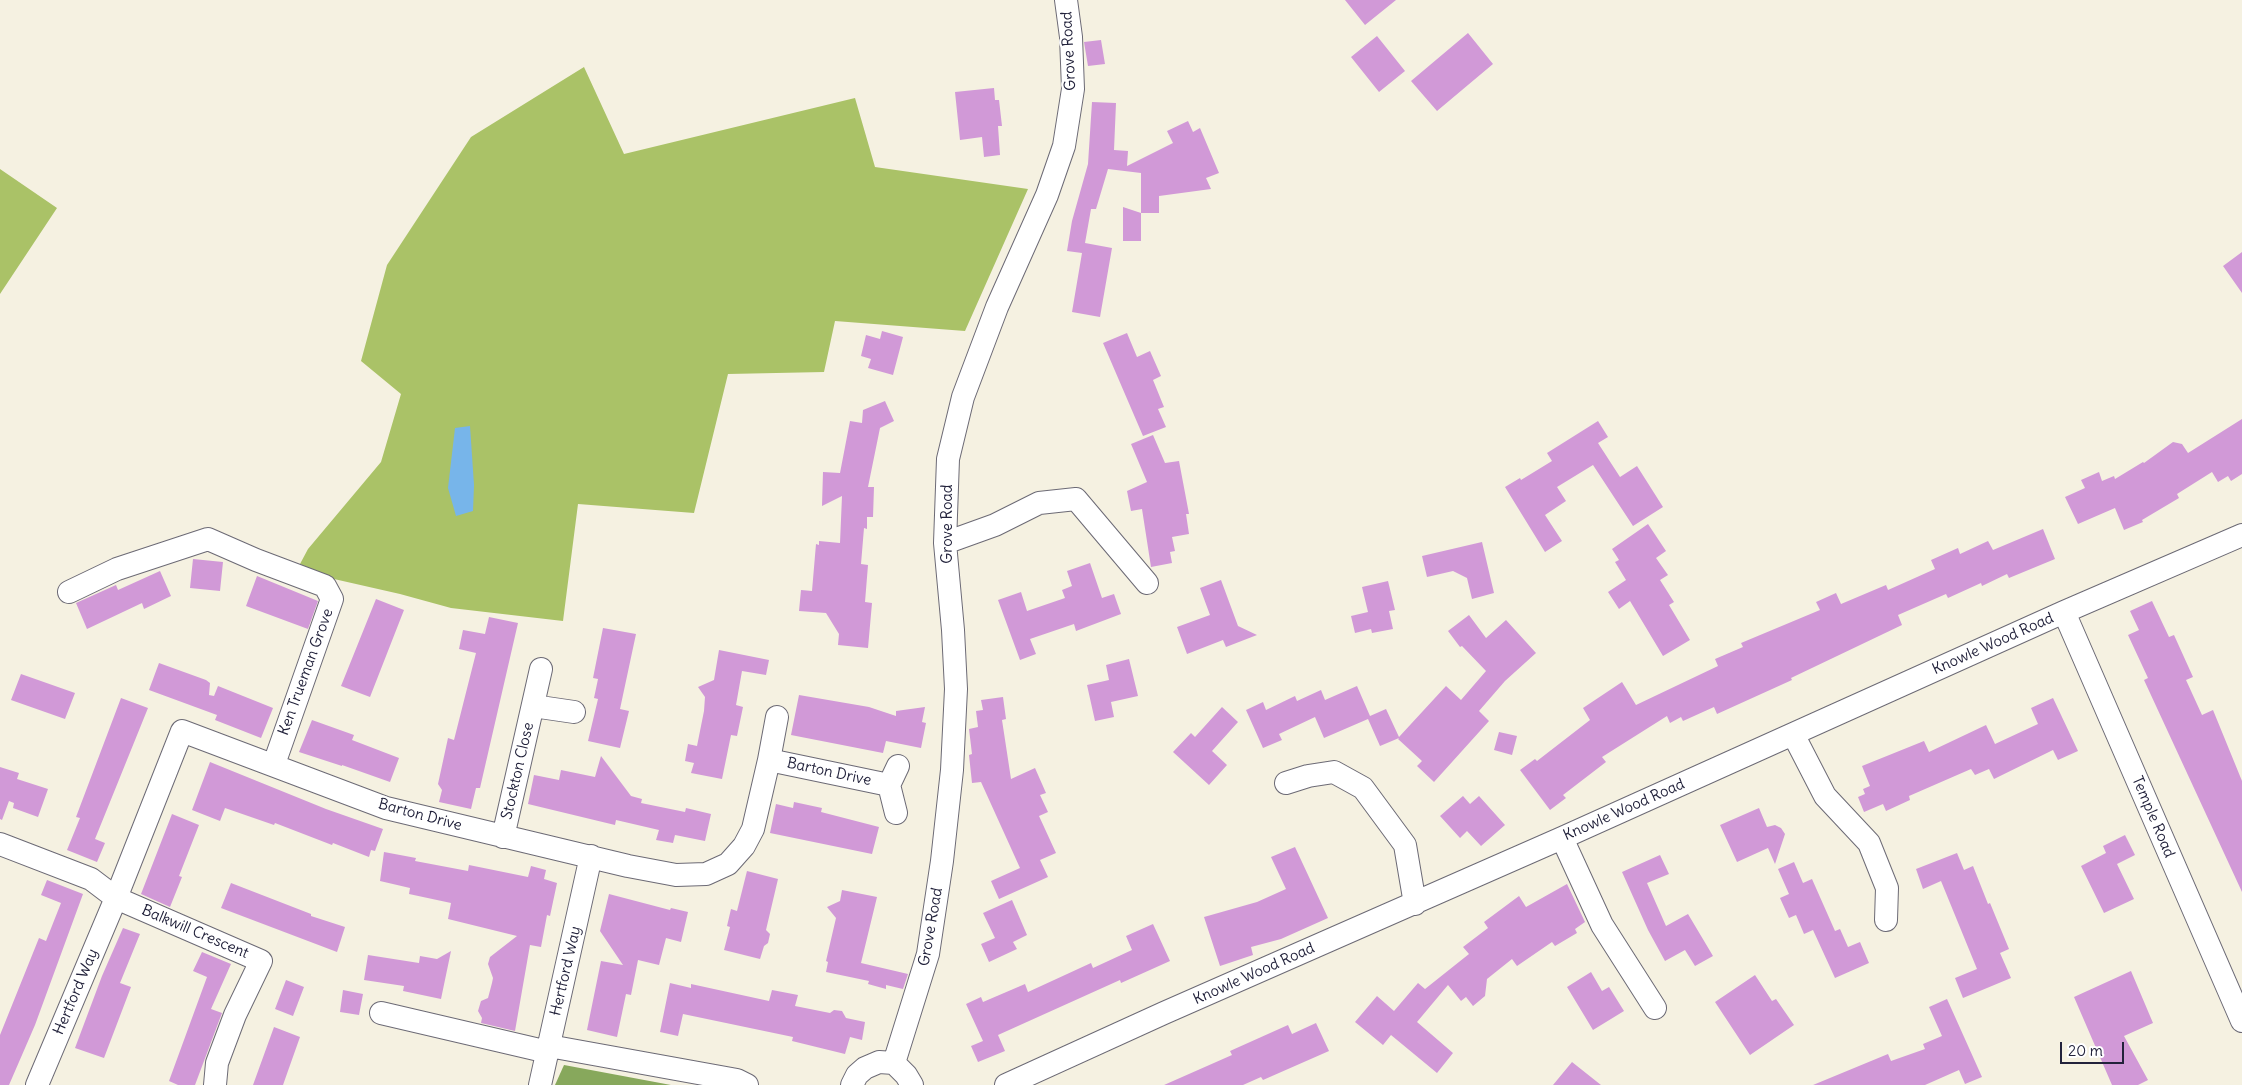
<!DOCTYPE html>
<html>
<head>
<meta charset="utf-8">
<style>
  body { margin:0 }
  #map { position:relative; width:2242px; height:1085px; overflow:hidden; background:#f5f1e1; font-family:Delius,sans-serif }
  canvas { display:block }
  .scale { position:absolute; left:2060px; top:1042px; width:64px; height:22px; box-sizing:border-box; border:2px solid #22223b; border-top:0; padding-left:6px; font-size:15px; line-height:18px; white-space:nowrap; color:#22223b; -webkit-text-stroke:4px #fff; paint-order:stroke }
</style>
</head>
<body>
<div id="map">
<canvas width="2242" height="1085"></canvas>
<div class="scale">20 m</div>
</div>
<script>
const ctx = document.querySelector('canvas').getContext('2d');
ctx.lineJoin = 'round';
function fill(path, color) {
  ctx.fillStyle = color;
  ctx.fill(path, 'evenodd');
}
function poly(rows) {
  const path = new Path2D();
  for (const r of rows) {
    path.moveTo(r[0], r[1]);
    for (let i = 2; i < r.length; i += 2) path.lineTo(r[i], r[i + 1]);
  }
  return path;
}
function stroke(path, color, width, dash) {
  ctx.strokeStyle = color;
  ctx.lineWidth = width;
  ctx.lineCap = dash ? 'butt' : 'round';
  ctx.setLineDash(dash || []);
  ctx.stroke(path);
}
function write(font, color, halo, rows, align = 'center') {
  ctx.font = font + ' Delius,sans-serif';
  ctx.lineWidth = 4.5;
  ctx.setLineDash([]);
  ctx.textBaseline = 'middle';
  ctx.strokeStyle = halo;
  ctx.fillStyle = color;
  for (const [text, x, y, turn = 0] of rows) {
    ctx.save();
    ctx.translate(x, y);
    ctx.rotate((+turn || 0) * Math.PI / 180);
    ctx.textAlign = isNaN(turn) ? turn : align;
    if (halo) ctx.strokeText(text, 0, 0);
    ctx.fillText(text, 0, 0);
    ctx.restore();
  }
}
const green = poly([
  [584,67,624,154,855,98,875,167,1028,189,965,331,835,321,824,372,728,374,694,513,578,504,563,621,451,608,400,594,334,579,300,564,308,549,381,462,401,394,361,361,387,265,471,137],
  [0,169,57,208,0,294]
]);
const forest = poly([
  [564,1065,671,1085,555,1085]
]);
const water = poly([
  [470,426,474,485,473,511,456,516,448,488,455,428]
]);
const building = poly([
  [1345,0,1396,0,1365,25],
  [1468,33,1493,64,1437,111,1411,81],
  [1377,36,1405,71,1379,92,1351,57],
  [1101,40,1105,64,1088,66,1084,42],
  [994,88,995,100,999,100,1002,126,998,126,1000,155,984,157,982,137,960,140,955,92],
  [1092,102,1116,103,1114,150,1128,151,1127,166,1173,143,1167,131,1188,121,1193,132,1200,128,1219,173,1206,178,1211,189,1159,196,1159,213,1141,213,1141,173,1108,169,1096,209,1091,209,1085,243,1112,248,1100,317,1072,312,1082,253,1067,251,1072,221,1088,164],
  [1123,207,1141,213,1141,241,1123,241],
  [2242,252,2242,293,2223,266],
  [882,331,903,337,893,375,868,368,871,359,861,356,866,335,880,339],
  [1127,333,1137,357,1150,351,1161,376,1153,380,1164,407,1158,409,1166,427,1143,436,1103,343],
  [885,401,894,421,880,428,868,487,874,487,873,517,867,517,867,529,864,528,861,564,868,565,865,602,872,603,868,648,838,645,839,634,826,613,799,611,801,590,812,591,816,544,819,545,819,541,840,543,842,496,822,506,823,472,840,473,850,421,862,423,863,410],
  [2242,419,2242,474,2231,481,2228,476,2218,482,2212,472,2177,494,2179,498,2142,520,2143,522,2124,530,2115,508,2078,524,2065,497,2085,488,2081,480,2099,472,2102,481,2114,476,2115,479,2143,462,2144,463,2173,442,2182,444,2188,453],
  [1598,421,1608,437,1598,443,1620,477,1637,466,1663,507,1633,526,1593,465,1557,487,1566,501,1545,515,1562,541,1545,552,1505,487,1520,478,1521,480,1552,461,1547,453],
  [1153,435,1165,463,1179,461,1189,514,1186,514,1189,534,1172,537,1175,551,1170,552,1172,563,1151,567,1142,509,1131,511,1127,491,1147,482,1131,444],
  [1648,524,1666,551,1656,558,1668,575,1660,580,1674,602,1669,605,1690,640,1663,656,1630,601,1619,609,1608,592,1626,580,1615,562,1619,560,1612,549],
  [2043,529,2055,559,2009,578,2007,574,1982,586,1981,583,1948,598,1946,594,1898,615,1902,625,1791,678,1792,680,1717,714,1714,707,1683,721,1681,717,1670,723,1667,716,1602,757,1606,762,1563,795,1566,798,1550,810,1520,770,1535,759,1537,761,1590,720,1583,708,1622,682,1636,705,1718,666,1715,659,1743,647,1741,643,1820,610,1816,602,1836,593,1841,604,1886,585,1888,590,1935,569,1931,560,1958,548,1960,554,1988,541,1993,550],
  [1482,542,1494,593,1472,599,1467,578,1453,571,1427,577,1422,556],
  [193,559,223,562,220,591,190,588],
  [1090,563,1102,598,1114,594,1121,614,1076,631,1074,624,1030,639,1036,654,1020,660,998,600,1021,592,1027,611,1065,598,1062,590,1072,586,1067,571],
  [160,571,171,596,144,609,142,603,87,629,76,603,116,585,118,590],
  [257,576,318,601,308,629,246,606],
  [1221,580,1238,626,1257,635,1226,647,1223,640,1187,654,1177,627,1210,615,1200,588],
  [1388,581,1395,610,1389,611,1393,629,1372,633,1371,629,1355,633,1351,616,1368,612,1362,587],
  [376,599,404,610,370,697,341,686],
  [2152,601,2169,637,2174,635,2193,677,2186,680,2202,715,2213,710,2242,781,2242,892,2144,680,2148,678,2128,635,2139,630,2130,611],
  [1469,615,1486,638,1506,620,1536,653,1505,681,1479,711,1489,721,1434,782,1417,766,1422,761,1398,739,1399,738,1380,746,1368,719,1324,738,1315,717,1279,734,1282,740,1263,748,1246,710,1263,702,1266,710,1295,696,1297,701,1321,690,1325,700,1357,686,1370,716,1386,709,1399,737,1446,686,1461,700,1486,671,1462,646,1460,647,1448,631],
  [489,617,518,623,480,788,476,788,471,809,439,802,442,790,438,784,448,738,454,740,476,653,459,649,463,630,485,634],
  [603,628,636,634,620,709,629,711,620,748,588,741,598,699,594,698,598,679,593,678],
  [719,650,769,660,766,675,742,671,736,705,743,707,737,736,731,735,722,779,691,773,694,763,685,761,688,744,697,746,704,711,705,697,698,687,714,680],
  [1129,659,1138,696,1111,702,1114,717,1095,721,1087,685,1109,680,1106,665],
  [159,663,206,680,210,683,209,695,214,696,218,686,273,708,261,738,215,720,217,715,149,690],
  [21,674,75,693,65,719,11,700],
  [799,695,869,707,896,716,896,711,925,707,922,722,926,723,921,748,886,741,883,753,791,735],
  [1003,697,1006,719,1002,720,1011,779,1035,768,1046,793,1040,795,1048,812,1039,816,1056,853,1040,860,1048,877,999,899,991,881,1020,868,981,782,972,783,969,755,972,754,969,729,978,727,976,711,983,710,981,700],
  [121,698,148,708,95,839,105,843,97,862,67,850,80,818,76,817],
  [2053,698,2078,751,2058,760,2053,750,1994,779,1989,769,1975,775,1971,769,1909,796,1910,800,1886,811,1883,804,1864,812,1858,797,1865,794,1863,789,1870,786,1862,766,1924,741,1929,752,1986,725,1995,744,2038,724,2031,708],
  [1222,707,1238,722,1212,751,1227,765,1209,785,1173,752,1191,733,1195,737],
  [312,720,354,735,352,740,399,758,390,782,342,765,342,766,299,752],
  [1499,732,1517,736,1512,755,1494,750],
  [601,756,631,796,642,799,641,803,685,812,686,808,711,814,705,841,675,835,673,843,656,840,659,830,616,820,615,825,528,804,534,775,559,780,561,770,595,777],
  [210,762,326,809,383,829,375,851,371,850,369,857,333,843,332,845,275,823,274,825,225,808,220,821,192,810],
  [0,767,19,773,17,779,48,789,38,817,13,808,14,803,9,801,2,820,0,819],
  [1463,796,1470,804,1479,796,1505,825,1481,846,1467,831,1460,838,1440,816],
  [794,802,822,808,821,812,879,827,872,854,770,833,776,804,793,808],
  [1759,808,1767,827,1775,825,1781,828,1785,834,1775,864,1768,848,1737,862,1720,825],
  [172,814,199,825,179,876,182,877,170,907,141,894],
  [2125,835,2135,855,2117,864,2134,899,2104,913,2081,866,2106,853,2103,846],
  [1295,847,1328,918,1281,939,1251,947,1253,955,1220,966,1204,917,1257,902,1286,889,1271,857],
  [384,852,416,858,415,861,468,871,469,865,528,877,531,866,546,870,544,879,557,883,550,916,547,915,541,947,530,945,515,1031,481,1023,482,1018,478,1011,481,1001,488,998,492,983,493,978,488,964,490,957,517,936,448,919,451,903,409,894,410,888,380,881],
  [1957,853,1964,870,1973,866,1988,904,1990,903,1997,920,2009,949,2000,953,2011,978,1963,998,1955,978,1977,969,1941,881,1923,889,1916,869],
  [1660,855,1669,874,1647,883,1666,926,1688,914,1713,956,1695,966,1685,950,1665,961,1648,930,1622,872],
  [1794,862,1803,883,1812,879,1835,931,1840,929,1848,947,1860,942,1869,963,1835,978,1813,930,1804,934,1796,915,1789,918,1780,898,1789,894,1778,869],
  [747,871,778,879,766,930,770,934,768,943,764,946,760,959,724,950,730,927,727,926,731,909,737,911],
  [47,880,83,894,35,1025,9,1085,0,1085,0,1035,39,938,46,941,61,903,41,895],
  [231,883,311,914,311,916,345,927,337,952,221,908],
  [1567,884,1585,922,1575,929,1577,933,1555,946,1552,942,1517,966,1512,959,1487,979,1485,996,1473,1006,1466,997,1461,1001,1448,985,1417,1022,1453,1053,1437,1073,1391,1035,1383,1045,1355,1022,1377,996,1394,1011,1418,983,1425,989,1469,954,1463,947,1488,928,1484,922,1519,896,1526,907],
  [842,890,877,897,861,963,908,974,903,989,886,985,886,989,868,984,869,981,826,972,828,962,826,961,836,918,827,907,840,901],
  [609,894,670,910,671,908,688,912,681,942,666,938,659,965,638,960,631,995,626,994,617,1037,587,1030,601,961,623,965,600,931],
  [1012,900,1027,935,1013,942,1017,949,989,962,981,944,995,938,983,913],
  [1153,924,1170,961,1121,983,1120,980,998,1035,1005,1051,978,1062,971,1046,983,1041,966,1004,981,997,983,1002,1025,984,1028,992,1091,963,1093,968,1132,950,1126,936],
  [123,928,140,934,120,983,131,987,104,1058,75,1048,102,976],
  [451,951,441,999,403,991,404,986,364,980,368,955,419,963,420,956,437,959],
  [202,952,231,964,211,1009,222,1013,195,1085,178,1085,169,1081,207,977,193,971],
  [2131,971,2153,1023,2124,1036,2148,1080,2138,1085,2112,1085,2074,997],
  [1591,972,1602,991,1609,987,1624,1011,1593,1030,1567,987],
  [1755,975,1772,1001,1776,999,1794,1025,1750,1055,1715,1002],
  [286,980,304,987,293,1016,275,1009],
  [670,983,691,988,691,984,769,1001,772,990,798,995,795,1006,830,1013,834,1010,842,1011,846,1018,865,1022,862,1040,850,1037,845,1054,792,1041,793,1037,683,1014,678,1036,660,1032],
  [343,990,363,994,359,1015,340,1012],
  [1947,999,1982,1077,1965,1084,1959,1070,1925,1085,1813,1085,1888,1054,1891,1061,1925,1049,1923,1044,1942,1036,1929,1007],
  [1316,1023,1329,1051,1263,1080,1261,1077,1243,1085,1164,1085,1232,1055,1230,1051,1288,1025,1292,1034],
  [274,1027,300,1037,289,1068,283,1085,253,1085],
  [1572,1062,1601,1085,1553,1085]
]);
const minor = poly([
  [945,543,995,525,1039,503,1076,499,1147,583],
  [69,592,117,569,208,539,256,560,325,586,332,599,274,764],
  [2064,612,2242,1021],
  [533,706,574,712],
  [1793,734,1825,796,1869,843,1887,888,1886,920],
  [769,760,777,717],
  [1286,783,1308,776,1334,772,1363,788,1405,845,1415,904],
  [889,785,898,766],
  [503,837,541,669],
  [1562,838,1602,925,1655,1008],
  [0,844,91,879,116,898,261,961,235,1015,217,1063,215,1085],
  [381,1013,548,1052],
  [549,1046,737,1080,747,1085],
  [894,1063,928,954,942,861,952,770,956,689,953,630,945,543,948,459,963,397,997,307,1047,195,1064,146,1073,89,1071,37,1066,0],
  [37,1085,116,898,182,731,386,808,628,866,676,875,706,874,728,864,744,846,753,829,769,760,889,785,896,813],
  [540,1085,591,856],
  [852,1085,857,1075,865,1068,879,1062,894,1063,906,1075,912,1085],
  [1006,1085,1164,1013,1562,838,2064,612,2242,535]
]);
const streetNames = [
  ["Grove Road",1069,51,-93],
  ["Grove Road",948,524,-90],
  ["Knowle Wood Road",1993,644,-24],
  ["Ken Trueman Grove",306,672,-70],
  ["Stockton Close",518,771,-77],
  ["Barton Drive",829,772,12],
  ["Knowle Wood Road",1624,810,-24],
  ["Barton Drive",420,815,15],
  ["Temple Road",2153,817,67],
  ["Grove Road",931,927,-80],
  ["Balkwill Crescent",195,932,23],
  ["Hertford Way",566,971,-77],
  ["Knowle Wood Road",1254,974,-24],
  ["Hertford Way",76,992,-67]
];
fill(green, '#aac267');
fill(forest, '#87a85c');
fill(water, '#77b5ea');
fill(building, '#d199d7');
stroke(minor, '#6c6a75', 24);
stroke(minor, '#fff', 22);
write('15px', '#22223b', '#fff', streetNames);
</script>
</body>
</html>
